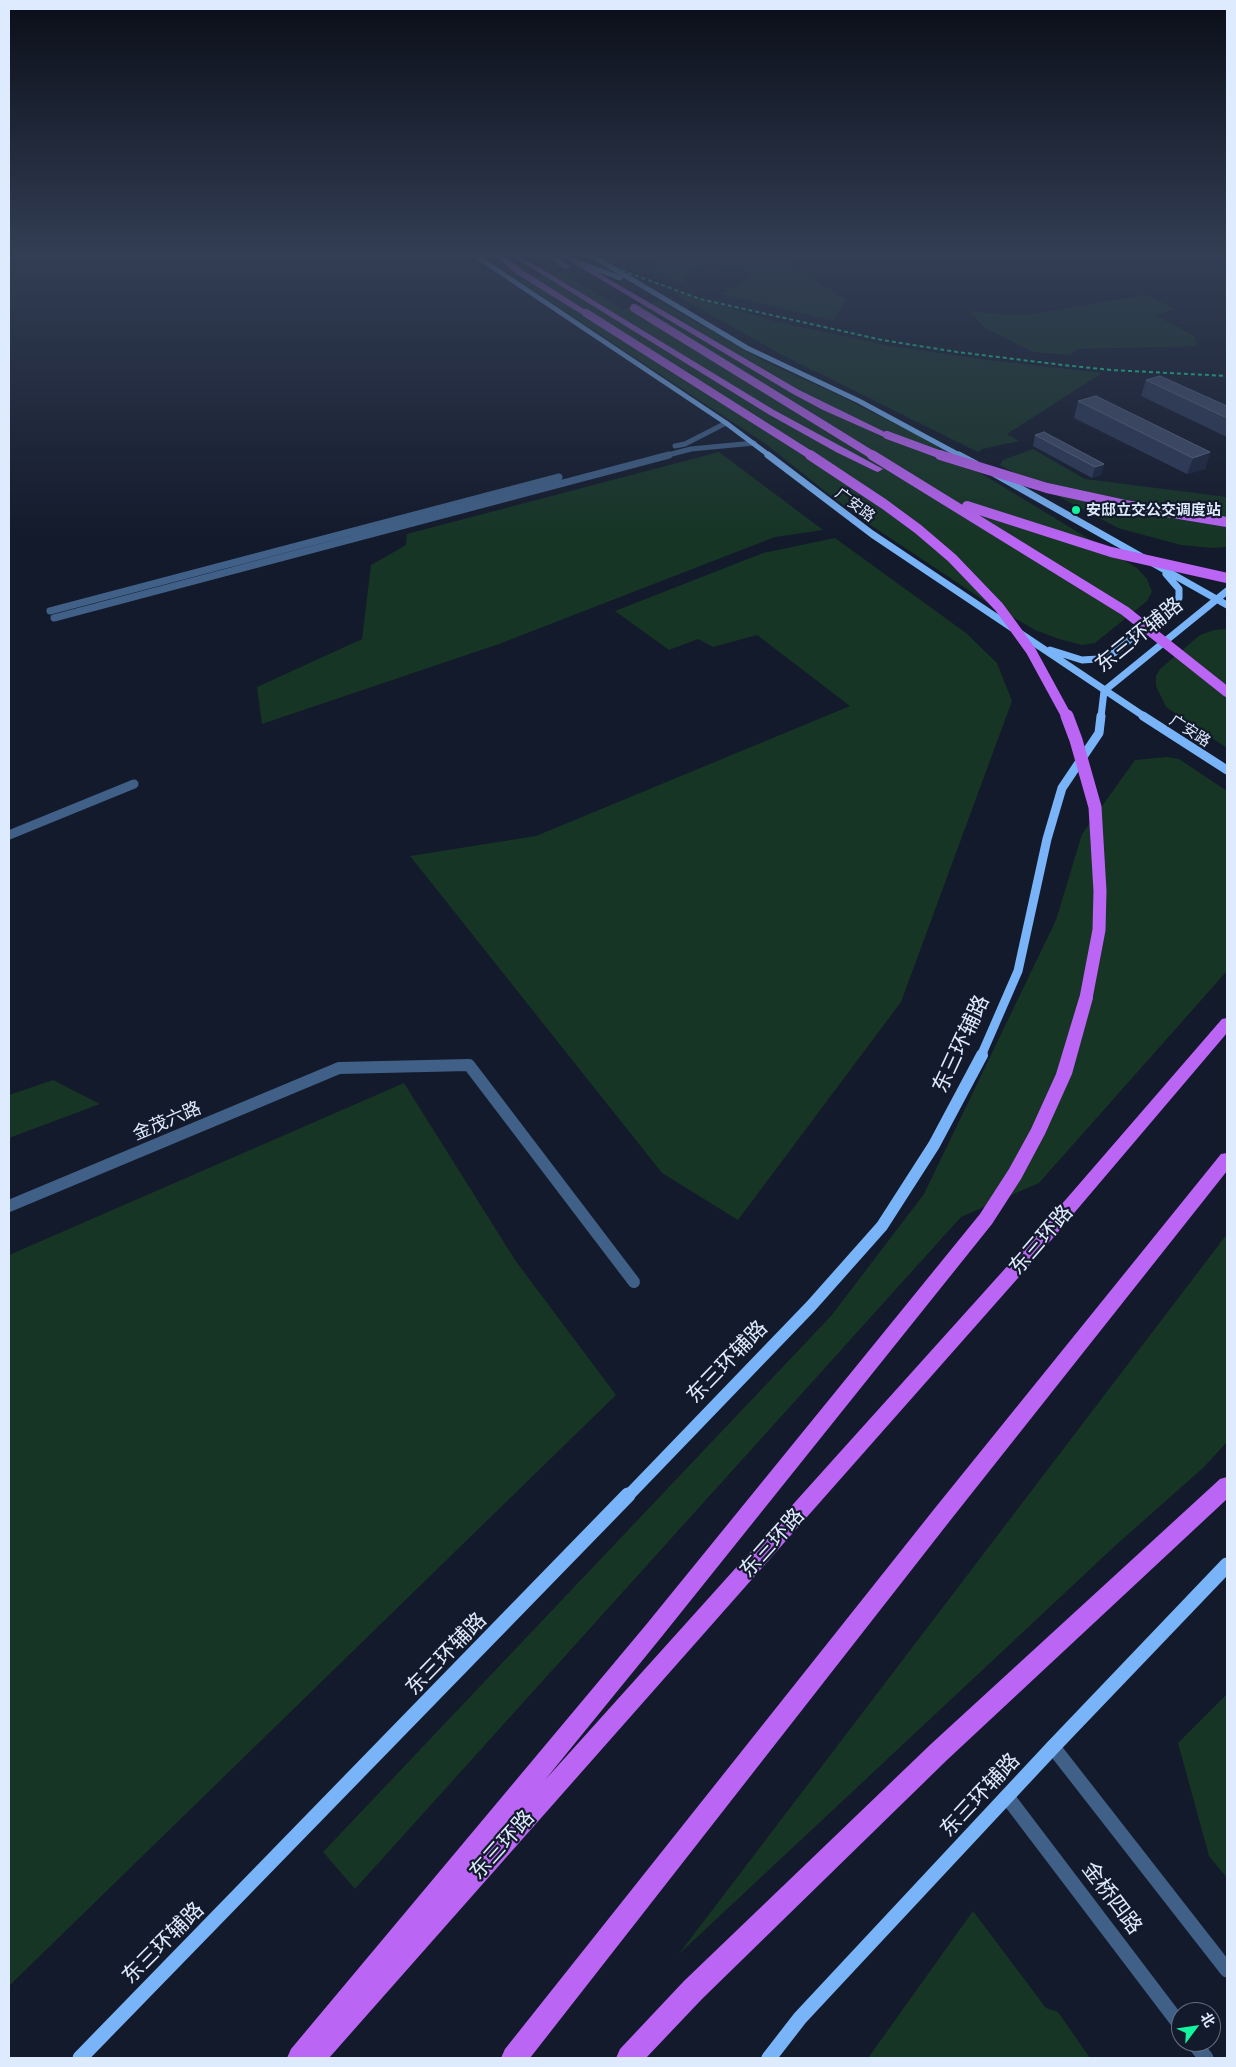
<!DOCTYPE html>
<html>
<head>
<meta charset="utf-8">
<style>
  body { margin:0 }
  #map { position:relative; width:1236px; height:2067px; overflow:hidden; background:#131a2b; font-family:"Asap Condensed","Noto Sans SC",sans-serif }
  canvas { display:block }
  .frame { position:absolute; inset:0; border:10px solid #deeafd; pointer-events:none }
  .north { position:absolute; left:1171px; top:2002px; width:50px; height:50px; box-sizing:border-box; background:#131a2b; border:1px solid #646d7f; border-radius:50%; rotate:59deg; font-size:14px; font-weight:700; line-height:20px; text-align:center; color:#deeafd }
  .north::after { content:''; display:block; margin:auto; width:18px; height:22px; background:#14f39e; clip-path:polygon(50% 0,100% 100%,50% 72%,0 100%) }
</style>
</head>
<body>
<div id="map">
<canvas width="1236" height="2067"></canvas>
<div class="frame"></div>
<div class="north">北</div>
</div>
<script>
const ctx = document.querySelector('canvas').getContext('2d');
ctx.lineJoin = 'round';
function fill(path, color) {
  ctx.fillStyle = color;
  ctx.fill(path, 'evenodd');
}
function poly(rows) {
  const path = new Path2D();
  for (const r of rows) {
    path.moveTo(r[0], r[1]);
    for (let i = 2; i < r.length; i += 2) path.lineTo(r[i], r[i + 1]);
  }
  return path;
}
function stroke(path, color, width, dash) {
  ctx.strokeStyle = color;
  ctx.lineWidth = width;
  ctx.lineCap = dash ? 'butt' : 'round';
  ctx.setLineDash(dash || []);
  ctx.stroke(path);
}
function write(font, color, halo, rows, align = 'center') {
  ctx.font = font + ' "Asap Condensed","Noto Sans SC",sans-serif';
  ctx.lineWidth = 4.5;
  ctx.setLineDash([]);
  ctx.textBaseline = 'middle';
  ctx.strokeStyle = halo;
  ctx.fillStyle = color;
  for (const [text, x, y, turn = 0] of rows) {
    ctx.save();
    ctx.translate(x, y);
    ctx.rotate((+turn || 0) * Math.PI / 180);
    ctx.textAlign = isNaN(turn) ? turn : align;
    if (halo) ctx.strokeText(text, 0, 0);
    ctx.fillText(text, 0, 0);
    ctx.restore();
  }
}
const green = poly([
  [685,254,773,254,846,300,834,321,720,294,750,278,751,274,732,266,708,263,689,272,683,283,650,272,648,268],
  [561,272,622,309,659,301,766,362,843,397,921,437,1137,568,1147,579,1152,592,1147,601,1095,643,1082,645,1059,639,1035,630,982,599,872,526,822,489,766,444,519,281],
  [669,291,680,295,676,292,781,323,890,346,988,360,1102,373,1007,434,1019,441,982,449,978,452,784,356],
  [1145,295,1176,309,1155,315,1194,336,1197,346,1077,349,1071,355,1033,352,985,328,969,311,1012,315,1040,313],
  [1033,449,1085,479,1227,497,1227,547,1213,548,1181,545,1118,528,1000,465,1003,460],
  [719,452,823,530,775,537,499,644,262,724,257,687,362,639,371,565,406,545,407,534],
  [835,538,966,633,997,663,1012,701,901,1002,738,1220,662,1173,410,856,536,836,850,706,757,635,713,647,698,639,669,650,615,611,763,553],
  [1227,629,1227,748,1166,707,1156,686,1156,676,1160,669,1200,635,1214,630],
  [1167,757,1179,759,1227,791,1227,971,1039,1183,961,1217,355,1889,323,1852,831,1316,924,1194,1056,920,1082,834,1135,760],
  [53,1080,100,1104,9,1138,9,1095],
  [404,1083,515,1260,616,1395,9,1986,9,1255],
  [1227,1234,1227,1442,1204,1467,1116,1545,678,1955],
  [1227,1694,1227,1878,1209,1856,1178,1743],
  [973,1911,1046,2008,1058,2012,1090,2058,868,2058]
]);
const minor = poly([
  [9,835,134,784]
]);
const tertiaryFar3 = poly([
  [675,446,685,444,726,423],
  [664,456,691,449,754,443]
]);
const tertiaryFar2 = poly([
  [50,611,559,477],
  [54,618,669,455]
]);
const tertiaryFar1 = poly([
  [9,1206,339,1068,469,1065,634,1282]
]);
const tertiary = poly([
  [1053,1747,1227,1970],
  [1008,1798,1181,2026],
  [1193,2042,1206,2058]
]);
const secondaryFar4 = poly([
  [473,254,726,423,770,456],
  [589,254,747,348,859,401,961,456],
  [570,259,620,278]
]);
const secondaryFar3 = poly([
  [768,455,872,534,1145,717],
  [959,455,976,464],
  [995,474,1227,605],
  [1050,650,1082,660,1098,659,1114,653,1179,598,1179,589,1166,574],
  [1101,717,1104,691,1227,591]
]);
const secondaryFar2 = poly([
  [1143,716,1227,770],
  [981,1056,1018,971,1047,839,1062,788,1099,733,1101,716]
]);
const secondaryFar1 = poly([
  [627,1497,811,1306,882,1226,934,1145,982,1055]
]);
const secondary = poly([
  [80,2058,628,1495],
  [769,2058,800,2018,1053,1747,1227,1565]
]);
const trunk = poly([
  [493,254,501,254,521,269,590,313,583,315,515,273,493,254],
  [509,254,517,254,774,410,883,469,878,472,875,471,836,452,768,414,509,254],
  [544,254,552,254,571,267,564,269,544,254],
  [558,254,566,254,799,390,891,435,890,437,884,437,823,410,793,394,558,254],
  [1086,993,1091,994,1093,998,1072,1074,1045,1134,1021,1179,992,1224,659,1640,545,1780,1029,1242,1222,1019,1227,1018,1227,1033,1041,1252,329,2058,287,2058,291,2049,645,1626,980,1214,1009,1169,1031,1129,1056,1074,1079,998,1081,994,1086,993],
  [1227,1153,1227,1171,949,1522,530,2058,501,2058,505,2049,935,1508,1221,1154,1227,1153],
  [1227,1477,1227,1499,947,1760,702,1999,646,2058,616,2058,620,2049,684,1981,931,1744,1220,1479,1227,1477]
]);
const rail = poly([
  [583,254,607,265,700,299,882,340,957,352,1063,365,1111,370,1227,376]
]);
const trunkBridgeFar2 = poly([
  [634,308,874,456],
  [586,313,812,456],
  [887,435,944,456]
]);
const trunkBridgeFar1 = poly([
  [810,455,884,504,918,529,952,558,999,607,1013,626,1031,651,1067,717],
  [872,455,1125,611,1227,692],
  [940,455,1047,488,1125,505,1227,522],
  [967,506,1111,552,1227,578]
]);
const trunkBridge = poly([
  [1067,716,1076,740,1095,807,1100,891,1099,930,1086,998]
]);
const wall = poly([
  [1146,380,1227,406,1227,437,1141,396],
  [1078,401,1210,452,1205,469,1187,474,1074,418],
  [1035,435,1104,464,1101,475,1092,478,1033,446]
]);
const shadedWall = poly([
  [1210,452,1205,469,1187,474,1193,458],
  [1104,464,1101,475,1092,478,1095,467]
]);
const building = poly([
  [1160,376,1227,406,1227,418,1146,380,1160,376],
  [1096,396,1210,452,1193,458,1078,401,1096,396],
  [1044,432,1104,464,1095,467,1035,435,1044,432]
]);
const markers = [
  [1076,510,5,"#14f39e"]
];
const farStreetnames = [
  ["广安路",855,505,37],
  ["广安路",1190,731,33]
];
const farPoinames = [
  ["安邸立交公交调度站",1086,510]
];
const streetNames = [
  ["金茂六路",167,1121,-23]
];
const nearStreetnames = [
  ["东三环辅路",1139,635,-39],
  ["东三环辅路",961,1044,-65],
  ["东三环路",1041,1240,-49],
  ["东三环辅路",727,1362,-46],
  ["东三环路",772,1543,-48],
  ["东三环辅路",446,1654,-46],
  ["东三环辅路",980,1795,-47],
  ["东三环路",502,1845,-48],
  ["金桥四路",1112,1898,53],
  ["东三环辅路",163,1943,-45]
];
fill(green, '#163525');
stroke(minor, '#406087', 9);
stroke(tertiaryFar3, '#406087', 5);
stroke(tertiaryFar2, '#406087', 7);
stroke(tertiaryFar1, '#406087', 12);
stroke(tertiary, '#406087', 15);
stroke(secondaryFar4, '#7ab4f8', 5);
stroke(secondaryFar3, '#7ab4f8', 7);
stroke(secondaryFar2, '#7ab4f8', 9);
stroke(secondaryFar1, '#7ab4f8', 12);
stroke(secondary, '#7ab4f8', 15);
fill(trunk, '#bb65f5');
stroke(rail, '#14f39e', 2, [4, 3]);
stroke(trunkBridgeFar2, '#bb65f5', 8);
stroke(trunkBridgeFar1, '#bb65f5', 10);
stroke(trunkBridge, '#bb65f5', 13);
fill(wall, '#2d3957');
fill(shadedWall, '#1b253e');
fill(building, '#404c69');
stroke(building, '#596580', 1);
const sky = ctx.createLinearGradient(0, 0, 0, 544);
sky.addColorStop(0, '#0a0e18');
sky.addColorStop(0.47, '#333e55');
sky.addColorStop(1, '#333e5500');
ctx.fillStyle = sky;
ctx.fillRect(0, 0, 1236, 544);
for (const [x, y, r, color] of markers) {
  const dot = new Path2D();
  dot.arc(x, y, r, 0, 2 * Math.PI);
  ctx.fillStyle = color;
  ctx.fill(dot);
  stroke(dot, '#131a2b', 2);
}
write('15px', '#deeafd', '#131a2b', farStreetnames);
write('bold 15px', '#deeafd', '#131a2b', farPoinames, 'left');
write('18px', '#deeafd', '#131a2b', streetNames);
write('21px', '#deeafd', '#131a2b', nearStreetnames);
</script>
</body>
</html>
